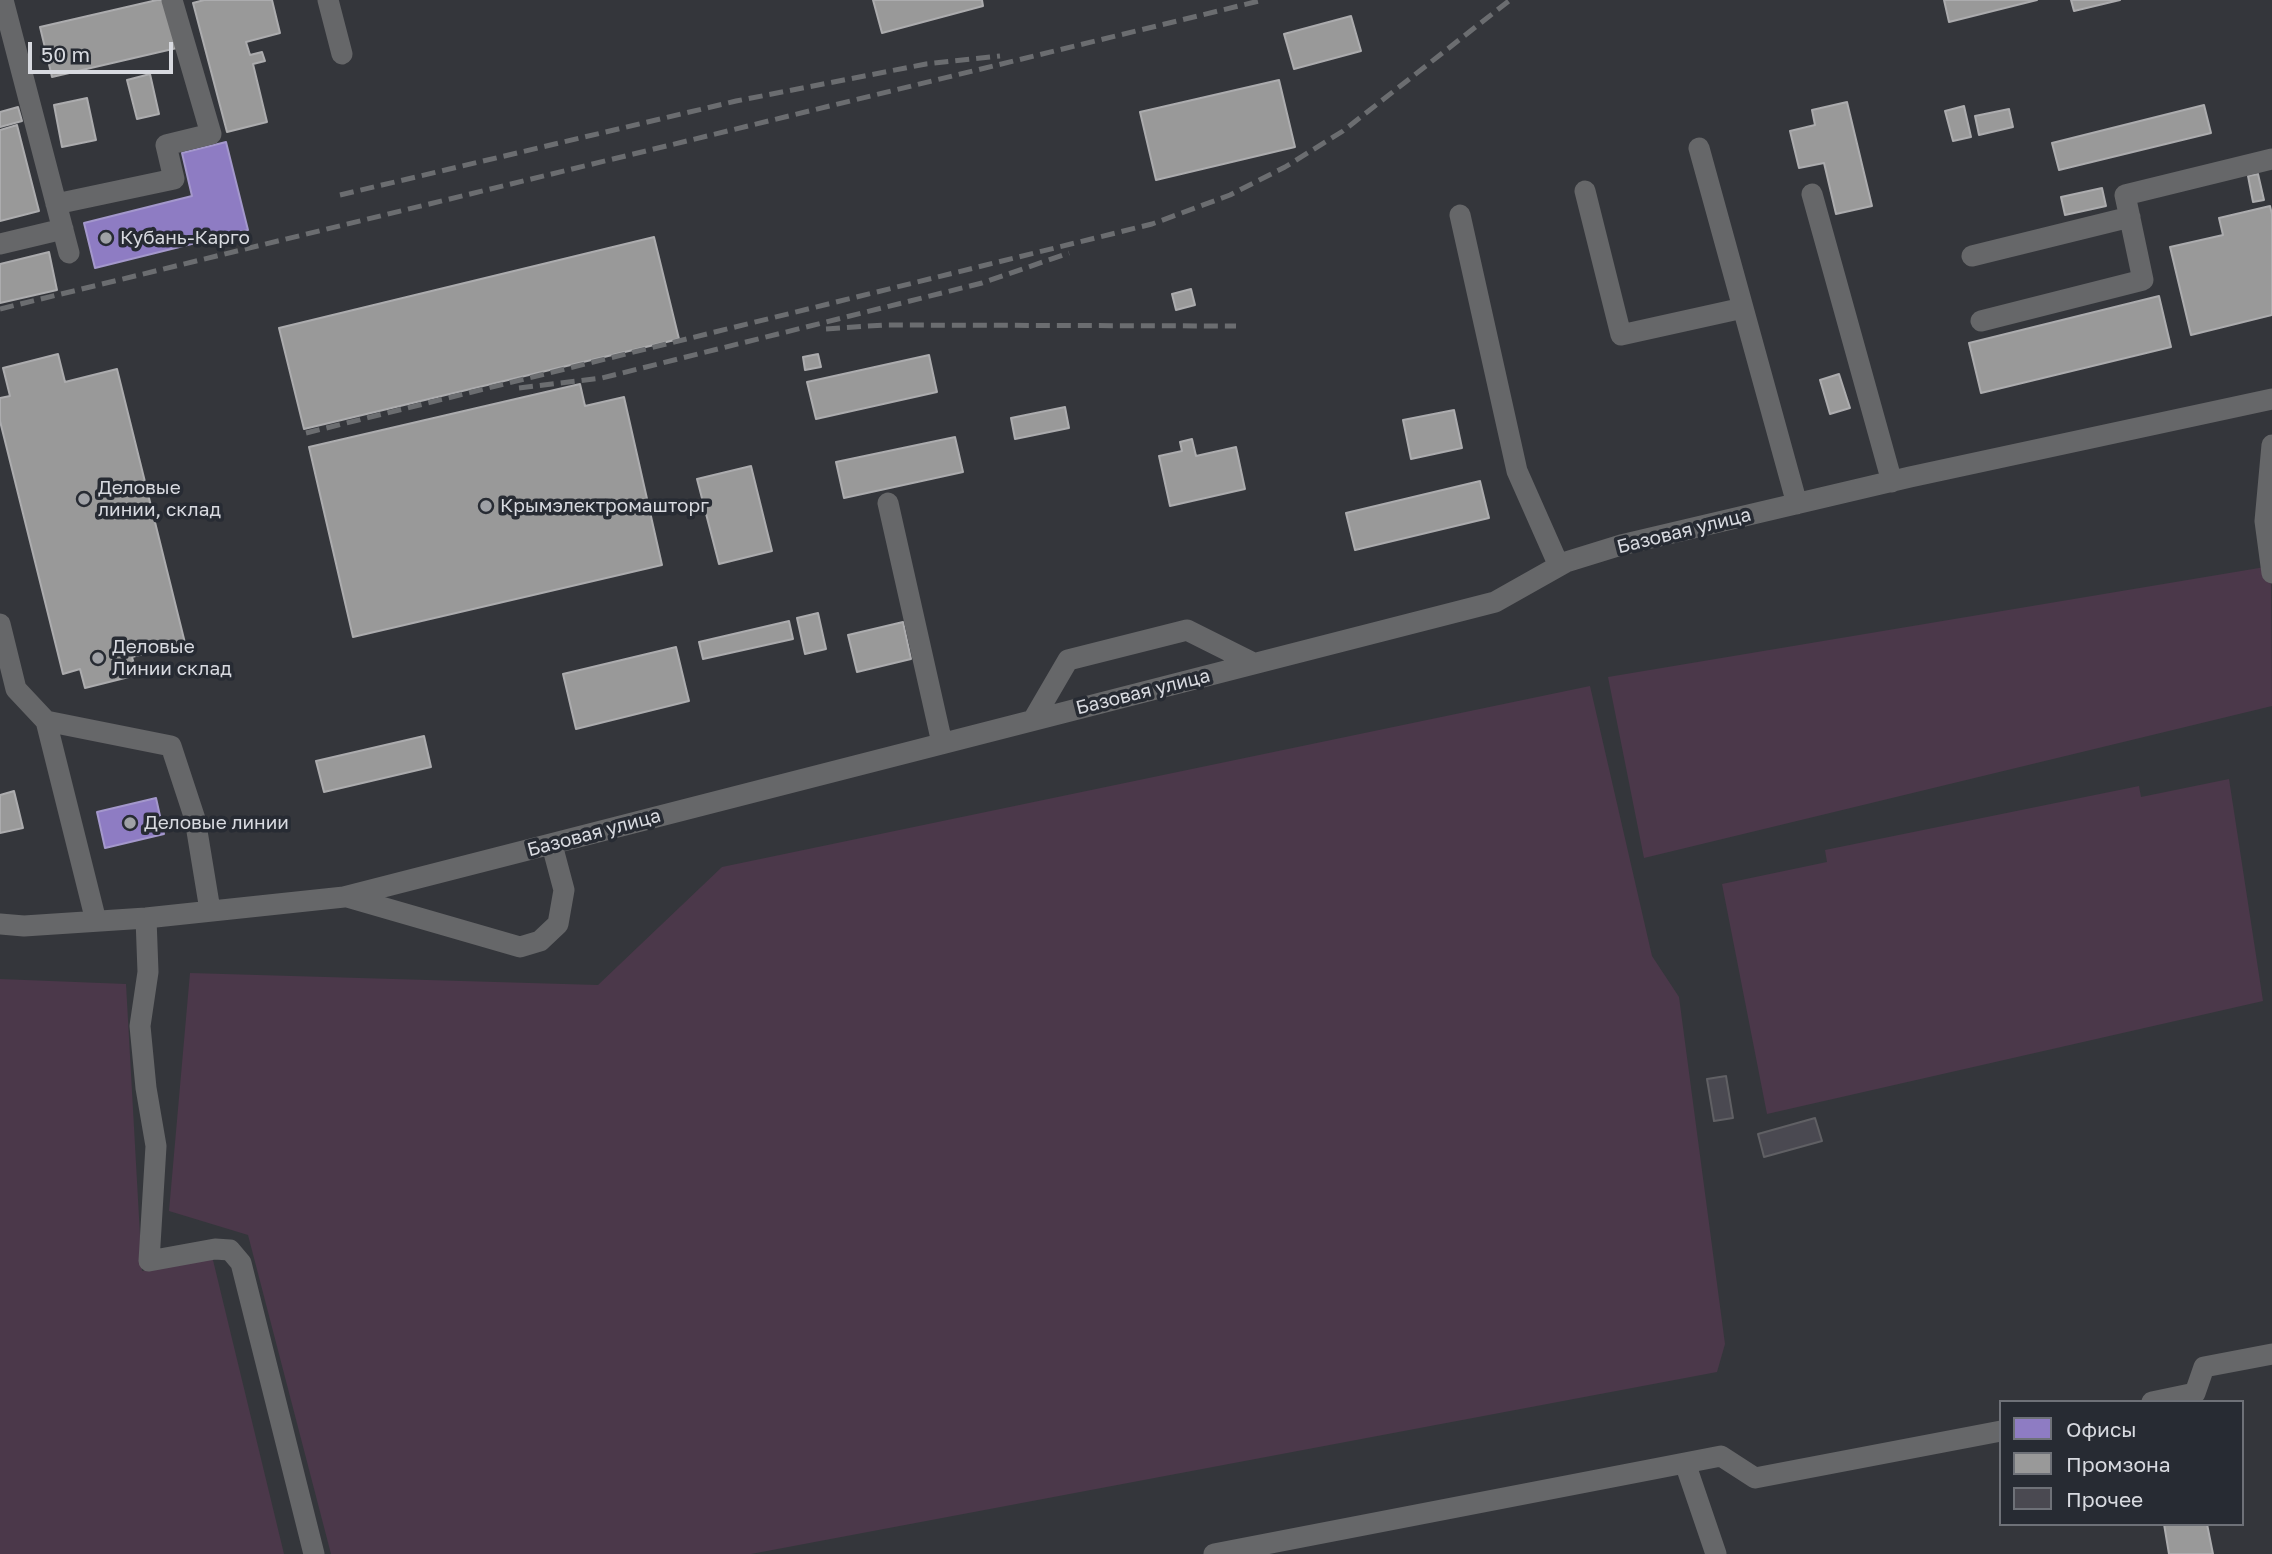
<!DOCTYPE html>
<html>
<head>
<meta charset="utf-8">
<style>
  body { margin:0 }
  #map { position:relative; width:2272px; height:1554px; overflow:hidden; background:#34363b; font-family:"Golos Text",sans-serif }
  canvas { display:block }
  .legend { position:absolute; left:1999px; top:1400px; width:245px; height:126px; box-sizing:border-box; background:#272b33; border:2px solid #6e7178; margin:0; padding:9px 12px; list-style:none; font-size:21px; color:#d8dae0 }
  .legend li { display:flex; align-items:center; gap:14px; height:35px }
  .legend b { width:35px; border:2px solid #6e7178 }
  .scale { position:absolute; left:28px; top:42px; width:145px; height:32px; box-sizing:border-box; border:4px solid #d8dae0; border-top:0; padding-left:9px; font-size:21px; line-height:24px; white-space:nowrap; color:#d8dae0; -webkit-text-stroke:5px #272b33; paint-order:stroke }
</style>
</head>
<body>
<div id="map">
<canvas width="2272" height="1554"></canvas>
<ul class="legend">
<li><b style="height:19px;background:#8e7cc3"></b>Офисы</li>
<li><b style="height:19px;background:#999"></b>Промзона</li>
<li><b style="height:19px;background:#4a4951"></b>Прочее</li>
</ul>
<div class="scale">50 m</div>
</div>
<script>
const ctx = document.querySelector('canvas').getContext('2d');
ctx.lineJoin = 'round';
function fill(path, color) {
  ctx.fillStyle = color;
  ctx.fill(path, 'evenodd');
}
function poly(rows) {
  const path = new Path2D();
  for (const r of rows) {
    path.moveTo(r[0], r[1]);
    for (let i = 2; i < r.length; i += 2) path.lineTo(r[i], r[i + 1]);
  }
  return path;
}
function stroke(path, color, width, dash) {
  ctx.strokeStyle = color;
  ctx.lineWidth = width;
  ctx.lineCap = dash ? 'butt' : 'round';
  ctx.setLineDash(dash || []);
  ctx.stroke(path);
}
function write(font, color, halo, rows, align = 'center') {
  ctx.font = font + ' "Golos Text",sans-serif';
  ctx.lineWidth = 7;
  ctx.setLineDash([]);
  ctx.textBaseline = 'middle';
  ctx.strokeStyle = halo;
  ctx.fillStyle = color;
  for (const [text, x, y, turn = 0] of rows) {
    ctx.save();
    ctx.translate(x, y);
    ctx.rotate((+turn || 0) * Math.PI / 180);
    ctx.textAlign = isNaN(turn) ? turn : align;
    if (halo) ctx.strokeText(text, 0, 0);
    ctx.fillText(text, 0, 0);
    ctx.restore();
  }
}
const green = poly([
  [2271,566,2272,706,1644,858,1608,677],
  [1590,686,1652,956,1679,997,1725,1344,1717,1372,751,1554,331,1554,248,1235,169,1211,190,973,598,985,722,867],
  [2229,779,2263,1001,1767,1114,1722,884,1827,862,1825,850,2139,786,2141,797],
  [0,979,126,984,142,1271,212,1256,284,1554,0,1554]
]);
const offices = poly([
  [226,142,248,230,95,268,84,223,192,196,182,153,226,142],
  [156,798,164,834,105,848,97,812,156,798]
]);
const industry = poly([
  [157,0,166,0,177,48,52,77,40,27,157,0],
  [204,0,272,0,280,33,246,42,250,55,262,52,265,61,253,64,267,122,227,132,193,3,204,0],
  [873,0,982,0,983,6,882,33,873,0],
  [1944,0,2037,0,1949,22,1944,0],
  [2071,0,2120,0,2074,11,2071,0],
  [1351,16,1361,51,1294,69,1284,34,1351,16],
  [150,74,159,114,137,119,127,80,150,74],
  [1279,80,1295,147,1156,180,1140,112,1279,80],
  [87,98,96,140,62,147,54,105,87,98],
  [1847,102,1872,206,1836,214,1824,163,1799,168,1790,131,1815,125,1812,110,1847,102],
  [2204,105,2211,133,2059,170,2052,143,2204,105],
  [1964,106,1971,137,1953,141,1945,111,1964,106],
  [18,107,22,121,0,127,0,112,18,107],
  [2009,109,2013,127,1979,135,1975,116,2009,109],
  [17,125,39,211,0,221,0,130,17,125],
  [2258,174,2264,200,2253,202,2248,176,2258,174],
  [2102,188,2106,206,2065,215,2061,197,2102,188],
  [2270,206,2272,214,2272,315,2191,335,2170,247,2223,235,2219,218,2270,206],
  [654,237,679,339,304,429,279,328,654,237],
  [49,252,57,290,0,303,0,264,49,252],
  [1191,289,1195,305,1176,310,1172,294,1191,289],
  [2159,296,2171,347,1981,393,1969,343,2159,296],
  [58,354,65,382,117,369,185,643,132,657,137,675,85,688,80,669,63,674,0,421,0,398,10,396,3,368,58,354],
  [818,354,821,367,805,370,803,357,818,354],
  [929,355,937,392,816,419,807,382,929,355],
  [1839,374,1850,408,1830,414,1820,380,1839,374],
  [580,384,585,406,624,397,662,565,353,637,309,447,580,384],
  [1065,407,1069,428,1015,439,1011,418,1065,407],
  [1454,410,1462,448,1411,459,1403,420,1454,410],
  [955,437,963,472,844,498,836,462,955,437],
  [1192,439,1196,456,1236,447,1245,489,1170,506,1159,456,1182,451,1180,442,1192,439],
  [751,466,772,551,719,564,697,479,751,466],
  [1480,481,1489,518,1355,550,1346,513,1480,481],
  [818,613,826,649,805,654,797,618,818,613],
  [789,621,793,639,703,659,699,642,789,621],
  [903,622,911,659,857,672,848,635,903,622],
  [676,647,689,701,576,729,563,674,676,647],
  [424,736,431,767,324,792,316,761,424,736],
  [14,791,23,828,0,833,0,795,14,791],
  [2164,1524,2207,1524,2213,1554,2169,1554,2164,1524]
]);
const building = poly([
  [1726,1076,1733,1118,1714,1121,1707,1079,1726,1076],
  [1815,1118,1822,1141,1764,1157,1758,1134,1815,1118]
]);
const minor = poly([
  [3,0,69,253],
  [328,0,342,54],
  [1699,148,1797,504],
  [1585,191,1621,335,1743,308],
  [1812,194,1892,482],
  [56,204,174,179,166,145,211,134,172,0],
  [1460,215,1517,471,1559,566],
  [0,244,63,229],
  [1972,256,2130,217],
  [1981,321,2143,280,2125,195,2272,159],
  [2272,445,2265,521,2272,573],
  [888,503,942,743],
  [0,624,16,689,46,721,171,746,195,819,210,910],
  [1033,720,1068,660,1187,630,1253,663],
  [46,721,96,921],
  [347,897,520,947,540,941,558,924,564,890,552,845],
  [146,918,148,972,140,1026,146,1088,156,1146,149,1261,215,1249,230,1250,241,1263,314,1554],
  [0,924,24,926,146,918,344,897,1495,602,1566,562,1621,545,1910,477,2272,399],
  [2152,1402,2195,1393,2204,1367,2272,1354],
  [1685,1463,1716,1554],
  [1214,1554,1721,1456,1755,1478,2001,1431]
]);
const rail = poly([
  [340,195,736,101,926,64,1000,56],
  [0,309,1263,0],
  [826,329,884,325,1236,326],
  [519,388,602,378,982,283,1069,253],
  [306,433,1152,224,1230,195,1285,167,1343,131,1510,0]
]);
const markers = [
  [106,238,7,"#9fa1a6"],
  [84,499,7,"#9fa1a6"],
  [486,506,7,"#9fa1a6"],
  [98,658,7,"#9fa1a6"],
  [130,823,7,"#9fa1a6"]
];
const poiNames = [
  ["Кубань-Карго",120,238],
  ["Деловые",98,488],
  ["линии, склад",98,510],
  ["Крымэлектромашторг",500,506],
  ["Деловые",112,647],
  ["Линии склад",112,669],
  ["Деловые линии",144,823]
];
const streetNames = [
  ["Базовая улица",1684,531,-14],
  ["Базовая улица",1143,692,-14],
  ["Базовая улица",594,833,-15]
];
fill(green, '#4b384a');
fill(offices, '#8e7cc3');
stroke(offices, '#a498cc', 2);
fill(industry, '#999');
stroke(industry, '#acacae', 2);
fill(building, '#4a4951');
stroke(building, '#606064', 2);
stroke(minor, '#666769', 21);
stroke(rail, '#6b6d70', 5, [14, 7]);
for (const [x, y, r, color] of markers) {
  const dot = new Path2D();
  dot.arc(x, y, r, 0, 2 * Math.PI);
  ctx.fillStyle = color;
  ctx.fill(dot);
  stroke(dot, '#272b33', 2.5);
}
write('19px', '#d8dae0', '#272b33', poiNames, 'left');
write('19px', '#d8dae0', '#272b33', streetNames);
</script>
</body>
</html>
